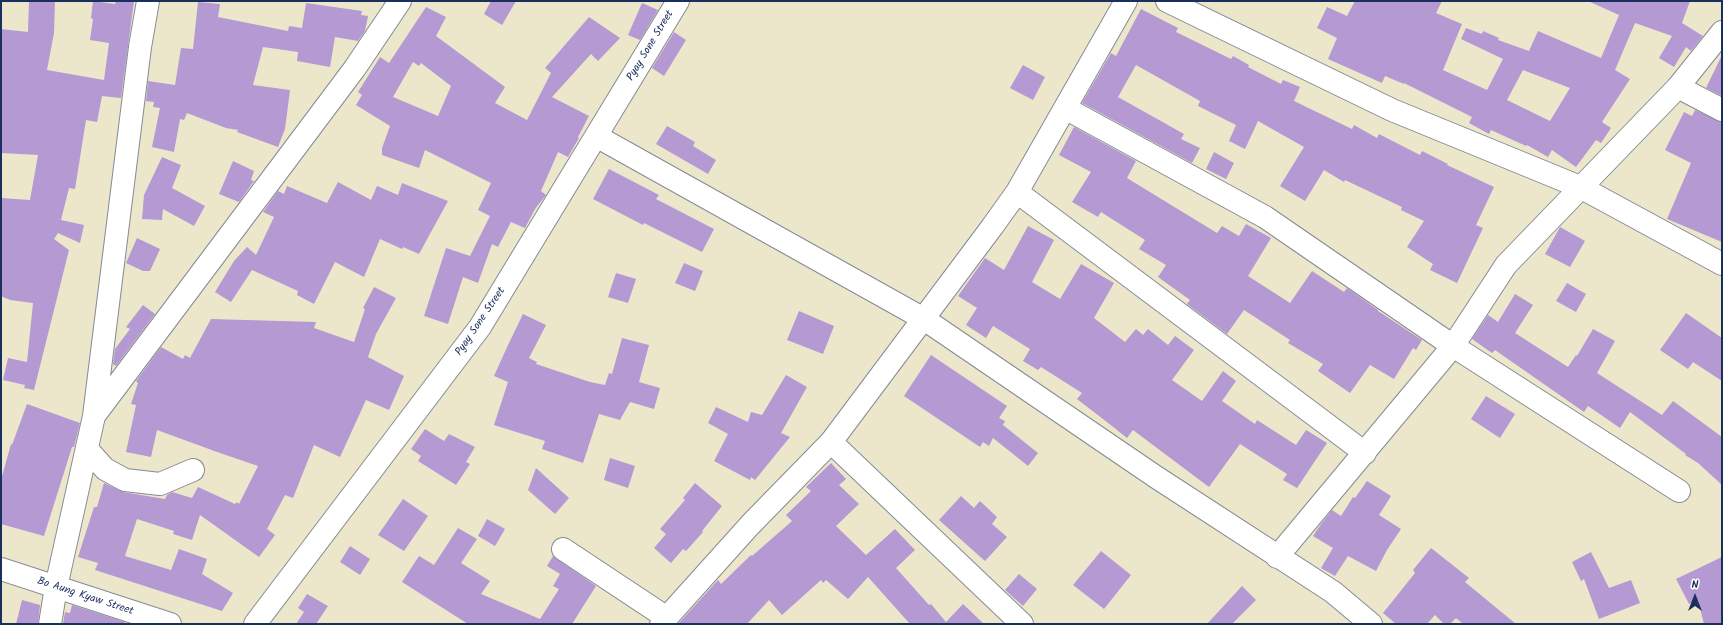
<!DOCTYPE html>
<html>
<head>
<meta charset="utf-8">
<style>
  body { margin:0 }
  #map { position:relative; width:1723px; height:625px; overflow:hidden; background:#ece7cb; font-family:Kalam,sans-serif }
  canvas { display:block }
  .frame { position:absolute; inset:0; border:2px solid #1b2f5e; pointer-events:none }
  .north { position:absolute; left:1675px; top:577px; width:40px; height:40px; -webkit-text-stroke:3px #fff; paint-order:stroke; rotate:0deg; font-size:11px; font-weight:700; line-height:16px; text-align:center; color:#1b2f5e }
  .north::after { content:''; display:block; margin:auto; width:14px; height:18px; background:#1b2f5e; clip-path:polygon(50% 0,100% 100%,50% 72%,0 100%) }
</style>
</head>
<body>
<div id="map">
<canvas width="1723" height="625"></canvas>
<div class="frame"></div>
<div class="north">N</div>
</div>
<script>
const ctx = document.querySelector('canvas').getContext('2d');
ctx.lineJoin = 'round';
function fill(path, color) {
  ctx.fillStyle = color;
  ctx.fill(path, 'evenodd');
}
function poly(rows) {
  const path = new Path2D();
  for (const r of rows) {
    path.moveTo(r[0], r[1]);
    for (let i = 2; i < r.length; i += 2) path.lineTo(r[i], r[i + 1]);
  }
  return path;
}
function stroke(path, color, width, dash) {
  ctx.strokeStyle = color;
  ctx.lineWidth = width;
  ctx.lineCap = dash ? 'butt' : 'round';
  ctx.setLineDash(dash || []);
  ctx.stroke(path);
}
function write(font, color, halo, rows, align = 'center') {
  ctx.font = font + ' Kalam,sans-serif';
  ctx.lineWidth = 4;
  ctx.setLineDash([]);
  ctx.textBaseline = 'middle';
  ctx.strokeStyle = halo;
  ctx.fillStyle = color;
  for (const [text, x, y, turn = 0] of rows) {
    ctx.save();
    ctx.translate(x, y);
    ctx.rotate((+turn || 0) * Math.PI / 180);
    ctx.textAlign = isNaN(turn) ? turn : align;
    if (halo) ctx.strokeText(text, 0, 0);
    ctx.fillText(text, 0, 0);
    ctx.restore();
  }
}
const building = poly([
  [29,1,55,1,54,33,47,70,104,80,109,43,90,40,93,19,91,18,93,1,115,4,116,1,134,1,121,98,102,96,97,122,86,120,75,189,69,188,61,220,84,225,80,243,58,233,54,239,69,250,34,390,24,388,25,385,3,380,8,358,27,362,33,303,10,300,1,296,1,198,30,200,38,155,1,153,1,29,28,32],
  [491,1,516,1,502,25,484,14],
  [1355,1,1442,1,1436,13,1462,24,1443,70,1487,90,1503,59,1461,39,1466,28,1482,34,1483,31,1499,38,1498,40,1529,51,1538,31,1601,58,1619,15,1588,1,1690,1,1682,23,1703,36,1691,51,1686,47,1674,67,1659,58,1672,36,1635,23,1615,70,1630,79,1602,122,1611,128,1601,143,1596,140,1576,167,1552,150,1548,157,1527,145,1526,146,1491,130,1489,134,1469,123,1472,117,1404,83,1404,84,1385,76,1382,83,1328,59,1337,38,1317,28,1327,7,1347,16],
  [1523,70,1570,88,1550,121,1507,100],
  [198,2,220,4,218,17,288,31,289,26,302,28,306,3,362,11,361,15,368,16,365,31,358,41,335,37,330,67,297,61,298,52,263,47,253,85,290,90,285,129,278,147,237,132,238,130,226,128,187,113,184,120,180,119,174,152,152,147,160,108,153,107,154,102,146,101,148,81,175,85,181,48,193,49],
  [642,3,658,10,640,40,628,35],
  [426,7,446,17,436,36,505,87,495,103,527,120,551,73,545,68,589,17,620,38,598,61,591,54,552,97,589,116,578,137,579,138,568,157,558,152,541,191,546,195,535,209,525,228,511,222,498,247,492,244,478,283,463,277,448,324,424,316,446,248,470,256,490,216,478,210,491,183,425,150,419,168,382,155,382,148,390,126,356,105,362,95,358,92,380,57,389,63],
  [413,62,419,66,421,63,451,86,438,116,393,97],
  [1141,9,1178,28,1176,32,1231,59,1233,56,1249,65,1248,67,1281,84,1283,80,1300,87,1294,101,1352,129,1354,125,1377,138,1379,134,1420,155,1422,151,1448,164,1447,165,1494,187,1476,225,1483,228,1457,283,1430,270,1433,264,1407,247,1424,221,1401,210,1402,207,1345,180,1344,182,1324,170,1305,201,1280,186,1304,147,1258,121,1245,149,1229,141,1236,125,1198,106,1200,101,1136,65,1118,97,1184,134,1181,139,1200,148,1192,163,1082,103,1111,53,1116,56],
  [674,32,686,40,664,76,652,68],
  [1722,55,1722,96,1706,88],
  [1023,65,1045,77,1033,100,1010,88],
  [1695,110,1722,122,1722,242,1667,219,1691,163,1665,150,1684,112,1692,116],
  [667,126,695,142,693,146,716,160,708,174,656,144],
  [1074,127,1136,161,1127,178,1217,233,1222,226,1239,236,1246,224,1271,238,1248,276,1290,303,1312,271,1344,292,1347,288,1378,310,1378,311,1422,340,1416,350,1413,348,1394,379,1370,365,1350,393,1318,371,1323,364,1288,343,1290,340,1244,310,1227,334,1187,304,1190,300,1158,277,1166,265,1139,249,1145,240,1101,212,1098,217,1072,202,1091,172,1059,155],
  [1214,152,1234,163,1226,179,1206,169],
  [162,157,181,165,172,188,205,206,194,226,163,209,162,220,142,219,144,195],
  [233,161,254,171,251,180,254,181,239,202,219,194],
  [609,169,659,195,656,199,714,229,702,252,644,223,643,225,593,199],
  [338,182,371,200,377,186,398,195,402,183,448,201,419,254,403,247,402,249,380,239,364,277,335,262,314,304,297,295,298,291,252,270,231,302,215,292,234,261,247,247,256,255,274,217,263,212,278,191,284,194,287,186,327,203],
  [1028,226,1054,240,1032,282,1060,299,1081,264,1114,283,1094,318,1125,342,1136,329,1143,335,1148,329,1168,345,1175,336,1194,350,1172,380,1202,401,1223,371,1236,381,1222,401,1255,424,1257,420,1296,445,1306,430,1327,443,1297,488,1283,480,1287,474,1240,444,1209,487,1133,430,1127,438,1112,426,1077,399,1082,393,1041,367,1038,370,1023,361,1030,349,993,326,986,338,966,325,977,308,958,296,985,258,1004,270],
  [1560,227,1585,241,1570,267,1545,254],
  [137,238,160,249,150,271,143,271,126,263],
  [684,263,703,271,695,291,675,283],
  [616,273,636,279,628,303,608,297],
  [1567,283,1586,294,1576,312,1556,301],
  [374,287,396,298,376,334,368,357,404,376,389,410,366,400,340,457,314,445,293,498,285,495,267,529,275,535,259,557,200,515,192,540,173,534,174,531,137,519,125,556,171,570,179,549,207,559,202,574,233,593,222,611,95,570,98,563,78,557,94,507,97,507,104,483,123,492,165,499,167,495,172,492,192,498,198,487,235,504,237,502,239,504,258,466,217,452,157,430,151,457,126,452,136,405,131,404,138,383,136,381,161,347,183,359,185,355,190,358,211,319,316,322,314,328,354,342,365,309,363,308],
  [1515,294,1533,305,1515,333,1568,367,1576,355,1577,356,1593,329,1615,341,1597,373,1662,415,1673,401,1722,437,1722,485,1698,463,1685,455,1686,454,1630,412,1620,428,1588,406,1584,412,1495,350,1492,353,1472,339,1488,315,1498,322],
  [143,305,155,314,116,366,113,364,115,349,130,329,126,327],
  [799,311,834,326,823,354,787,340],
  [1686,313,1722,338,1722,381,1693,362,1688,369,1660,350],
  [523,314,546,325,529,358,537,362,536,364,590,382,605,385,609,373,612,374,622,338,649,345,639,382,660,388,654,409,630,402,620,420,599,414,583,463,542,449,545,441,494,425,508,382,494,376,508,345],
  [931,355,1007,406,999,418,1005,421,1003,425,1038,453,1028,466,993,438,989,446,983,442,980,447,904,396],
  [786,375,807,387,781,433,790,437,755,480,751,477,750,480,714,461,728,434,708,423,716,407,748,422,751,412,762,415],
  [1486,396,1515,414,1500,438,1471,419],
  [27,404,80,423,74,447,72,447,44,536,1,524,1,480,11,444,12,445],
  [425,429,444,441,449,434,475,447,466,462,470,464,456,485,418,461,421,456,411,449],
  [610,458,635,466,628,488,604,480],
  [831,463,846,479,839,485,859,504,836,526,866,555,895,529,915,550,896,568,929,605,931,604,946,622,963,604,984,624,910,624,868,577,848,599,826,580,823,583,821,580,782,615,769,600,747,624,678,624,718,580,721,584,751,555,752,556,792,521,786,515,811,491,806,487],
  [536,468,569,498,555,514,528,490],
  [1367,481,1391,496,1379,515,1401,529,1387,550,1376,571,1348,556,1335,576,1321,568,1333,548,1313,536,1321,524,1332,510,1341,516,1353,497,1355,498],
  [695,483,722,506,702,531,703,532,686,551,683,549,671,563,654,548,666,534,660,529,685,500,683,498],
  [961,496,974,508,980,501,997,517,992,524,1007,537,985,561,939,520],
  [403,499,428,516,404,551,378,535],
  [487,519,505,529,495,546,478,536],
  [458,528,477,539,461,563,490,581,481,594,540,619,559,589,553,586,560,574,547,566,553,556,596,586,572,624,468,624,402,582,419,556,434,565],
  [350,546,370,559,360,575,340,562],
  [1431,548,1469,578,1465,582,1516,624,1463,624,1456,618,1450,624,1444,624,1435,615,1427,624,1396,624,1383,613,1415,573,1413,570],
  [1101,551,1131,575,1104,609,1073,585],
  [1591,552,1609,588,1631,580,1640,603,1599,619,1584,579,1581,581,1572,562],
  [1722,557,1722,624,1704,624,1698,600,1689,604,1676,579],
  [1019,574,1037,589,1023,606,1005,590],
  [1242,586,1256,600,1232,624,1207,624],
  [307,594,328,606,316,624,296,624,304,612,298,608],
  [22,600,40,605,38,624,16,624],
  [72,605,125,622,125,624,63,624,65,612,70,613]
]);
const minor = poly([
  [1167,1,1392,110,1580,187,1722,264],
  [1678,87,1722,110],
  [1065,108,1265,217,1453,346,1679,491],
  [596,136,924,319,1156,477,1333,592,1371,624],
  [1017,192,1365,453],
  [94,416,140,47,148,1],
  [831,442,1022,624],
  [87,449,105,469,125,480,160,484,193,470],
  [563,549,667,618],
  [1277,557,1453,346,1506,265,1678,87,1722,32],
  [50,624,56,587,94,416,355,68,400,1],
  [255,624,480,327,678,1],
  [661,624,750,525,831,442,992,227,1017,192,1126,1]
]);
const tertiary = poly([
  [1,569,170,624]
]);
const streetNames = [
  ["Pyay Sone Street",651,46,-59],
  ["Pyay Sone Street",481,322,-56],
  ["Bo Aung Kyaw Street",85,597,18]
];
fill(building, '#b499d3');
stroke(minor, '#848b94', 24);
stroke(tertiary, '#848b94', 24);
stroke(minor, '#fff', 22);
stroke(tertiary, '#fff', 22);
write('11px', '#1b2f5e', '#fff', streetNames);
</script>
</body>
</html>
